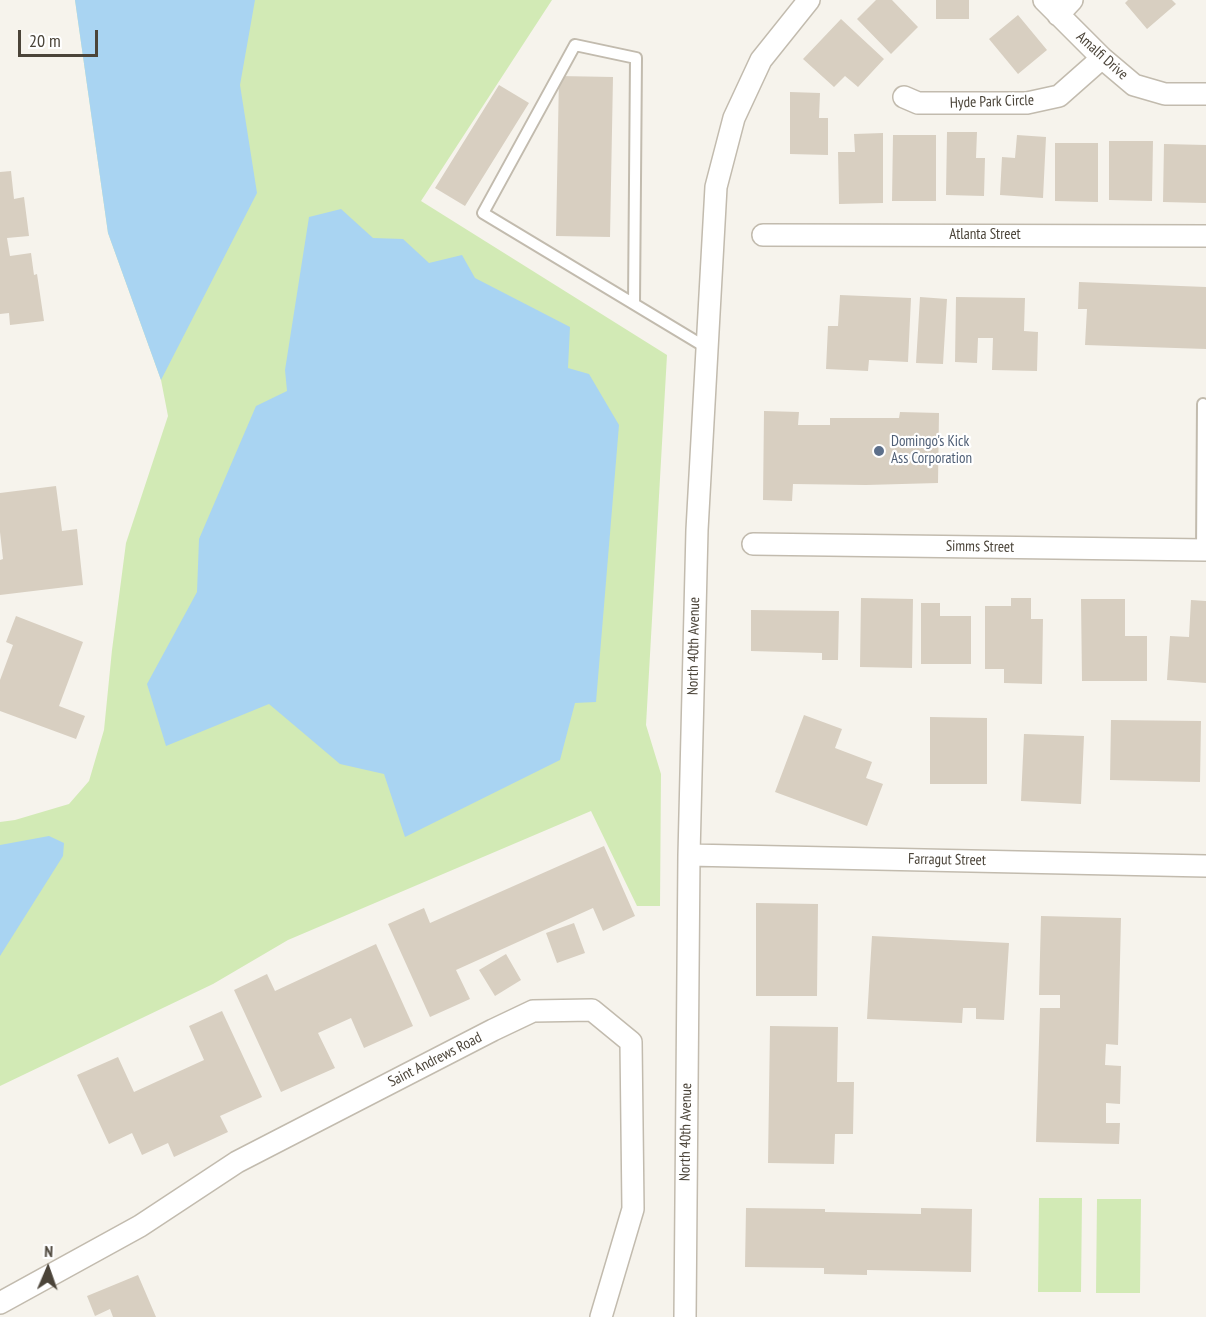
<!DOCTYPE html>
<html>
<head>
<meta charset="utf-8">
<style>
  body { margin:0 }
  #map { position:relative; width:1206px; height:1317px; overflow:hidden; background:#f6f3ec; font-family:"PT Sans Narrow",sans-serif }
  canvas { display:block }
  .north { position:absolute; left:18px; top:1239px; width:60px; height:60px; -webkit-text-stroke:4px #fff; paint-order:stroke; rotate:2deg; font-size:16px; font-weight:700; line-height:24px; text-align:center; color:#4b4439 }
  .north::after { content:''; display:block; margin:auto; width:21px; height:27px; background:#4b4439; clip-path:polygon(50% 0,100% 100%,50% 72%,0 100%) }
  .scale { position:absolute; left:18px; top:30px; width:80px; height:27px; box-sizing:border-box; border:3px solid #4b4439; border-top:0; padding-left:8px; font-size:18px; line-height:21px; white-space:nowrap; color:#4b4439; -webkit-text-stroke:4px #fff; paint-order:stroke }
</style>
</head>
<body>
<div id="map">
<canvas width="1206" height="1317"></canvas>
<div class="north">N</div>
<div class="scale">20 m</div>
</div>
<script>
const ctx = document.querySelector('canvas').getContext('2d');
ctx.lineJoin = 'round';
function fill(path, color) {
  ctx.fillStyle = color;
  ctx.fill(path, 'evenodd');
}
function poly(rows) {
  const path = new Path2D();
  for (const r of rows) {
    path.moveTo(r[0], r[1]);
    for (let i = 2; i < r.length; i += 2) path.lineTo(r[i], r[i + 1]);
  }
  return path;
}
function stroke(path, color, width, dash) {
  ctx.strokeStyle = color;
  ctx.lineWidth = width;
  ctx.lineCap = dash ? 'butt' : 'round';
  ctx.setLineDash(dash || []);
  ctx.stroke(path);
}
function write(font, color, halo, rows, align = 'center') {
  ctx.font = font + ' "PT Sans Narrow",sans-serif';
  ctx.lineWidth = 4.5;
  ctx.setLineDash([]);
  ctx.textBaseline = 'middle';
  ctx.strokeStyle = halo;
  ctx.fillStyle = color;
  for (const [text, x, y, turn = 0] of rows) {
    ctx.save();
    ctx.translate(x, y);
    ctx.rotate((+turn || 0) * Math.PI / 180);
    ctx.textAlign = isNaN(turn) ? turn : align;
    if (halo) ctx.strokeText(text, 0, 0);
    ctx.fillText(text, 0, 0);
    ctx.restore();
  }
}
const green = poly([
  [75,0,552,0,421,201,667,355,646,725,661,774,660,906,637,906,591,811,288,940,213,984,0,1086,0,822,15,820,69,804,89,781,104,730,112,650,126,543,168,416,161,380,108,233],
  [1039,1198,1082,1198,1081,1292,1038,1292],
  [1097,1199,1141,1199,1140,1293,1096,1293]
]);
const water = poly([
  [75,0,255,0,240,85,257,193,161,380,108,233],
  [341,209,373,238,403,239,429,263,462,255,475,278,570,327,568,368,589,374,619,425,596,702,575,703,560,760,405,837,384,774,340,764,269,704,166,746,147,684,197,592,199,539,256,406,287,391,285,370,309,217],
  [49,836,64,843,63,856,0,956,0,845]
]);
const building = poly([
  [876,0,892,0,918,27,891,54,857,19],
  [936,0,969,0,969,19,936,19],
  [1128,0,1172,0,1176,4,1147,29,1125,3],
  [1018,15,1047,50,1018,74,989,39],
  [841,19,884,59,858,87,845,76,834,87,803,59],
  [559,76,613,77,610,237,556,236],
  [499,85,529,103,465,206,435,188],
  [790,92,820,93,819,118,828,118,828,155,790,154],
  [947,132,977,132,976,158,985,158,984,196,946,195],
  [883,133,883,203,839,204,838,152,855,152,854,134],
  [893,135,936,135,936,201,892,201],
  [1017,135,1046,137,1043,198,1000,195,1002,157,1015,158],
  [1109,141,1153,141,1152,201,1109,200],
  [1055,143,1098,143,1098,202,1055,201],
  [1164,144,1206,145,1206,203,1163,202],
  [11,171,14,199,24,197,29,236,7,238,10,256,31,253,34,275,37,274,44,321,10,325,9,313,0,314,0,172],
  [1079,282,1206,287,1206,349,1085,345,1087,309,1078,309],
  [840,295,911,298,908,362,869,360,868,371,826,369,828,326,838,326],
  [920,297,947,299,943,364,916,363],
  [956,297,1025,298,1024,331,1038,332,1037,371,992,370,993,338,978,338,977,363,955,362],
  [764,411,799,412,798,425,830,425,830,418,899,418,900,412,939,413,938,483,866,485,793,484,792,501,763,500],
  [56,486,62,531,77,529,83,585,0,595,0,560,3,559,0,532,0,493],
  [861,598,913,599,912,668,860,667],
  [1011,598,1031,598,1031,619,1043,619,1042,684,1004,683,1004,669,985,669,985,606,1011,606],
  [1081,599,1125,599,1125,636,1147,636,1147,681,1082,681],
  [1191,600,1206,601,1206,683,1167,680,1170,636,1189,637],
  [921,603,940,603,940,616,971,616,971,664,921,664],
  [751,610,839,611,838,660,822,660,822,653,751,651],
  [16,616,83,642,59,706,85,716,76,739,0,711,0,680,13,645,6,642],
  [804,715,842,729,835,748,872,762,866,778,883,784,867,826,775,792],
  [930,717,987,718,987,784,930,784],
  [1111,720,1201,721,1200,782,1110,780],
  [1024,734,1084,736,1081,804,1021,801],
  [604,846,635,916,603,931,593,908,456,970,470,999,430,1017,388,924,424,908,430,923],
  [756,903,818,904,817,996,756,996],
  [1041,916,1121,918,1118,1045,1106,1044,1105,1065,1121,1066,1120,1104,1106,1103,1106,1123,1120,1123,1119,1144,1036,1142,1040,1008,1060,1008,1060,995,1039,995],
  [574,923,585,953,557,963,546,933],
  [872,936,1009,943,1004,1020,976,1019,976,1008,963,1008,962,1023,867,1019],
  [376,944,413,1026,364,1048,351,1018,318,1033,335,1068,281,1092,234,990,267,974,275,991],
  [506,954,521,980,495,996,479,970],
  [222,1011,262,1097,220,1116,228,1132,174,1157,168,1143,142,1155,132,1133,109,1144,77,1075,118,1057,134,1092,204,1060,189,1026],
  [770,1026,838,1027,837,1082,854,1082,853,1134,835,1134,834,1164,768,1163],
  [746,1208,825,1209,825,1212,921,1214,921,1208,972,1209,971,1272,867,1270,867,1275,824,1274,824,1268,745,1267],
  [138,1275,156,1317,113,1317,110,1309,95,1316,87,1296]
]);
const lane = poly([
  [634,303,636,58,575,45,483,213,707,348],
  [1202,550,1203,404]
]);
const street = poly([
  [1044,0,1102,58,1134,85,1165,94,1206,94],
  [1058,15,1072,0],
  [904,97,918,103,1027,103,1059,96,1102,58],
  [763,235,1206,236],
  [753,544,1206,550],
  [689,855,1206,866],
  [0,1303,140,1226,237,1162,493,1030,533,1011,592,1010,631,1042,633,1209,601,1317],
  [685,1317,689,855,697,530,716,187,734,118,761,60,809,0]
]);
const markers = [
  [879,451,6,"#5c6f8a"]
];
const streetNames = [
  ["Amalfi Drive",1102,56,42],
  ["Hyde Park Circle",992,102,-2],
  ["Atlanta Street",985,235],
  ["Simms Street",980,547,1],
  ["North 40th Avenue",694,646,-89],
  ["Farragut Street",947,860,1],
  ["Saint Andrews Road",435,1060,-27],
  ["North 40th Avenue",686,1132,-89]
];
const serviceNames = [
  ["Domingo's Kick",891,442],
  ["Ass Corporation",891,459]
];
fill(green, '#d2eab5');
fill(water, '#a9d4f2');
fill(building, '#d8cfc1');
stroke(lane, '#c2bbae', 14);
stroke(street, '#c2bbae', 24);
stroke(lane, '#fff', 10);
stroke(street, '#fff', 21);
for (const [x, y, r, color] of markers) {
  const dot = new Path2D();
  dot.arc(x, y, r, 0, 2 * Math.PI);
  ctx.fillStyle = color;
  ctx.fill(dot);
  stroke(dot, '#fff', 2);
}
write('15px', '#4b4439', '#fff', streetNames);
write('15px', '#4e5e75', '#fff', serviceNames, 'left');
</script>
</body>
</html>
